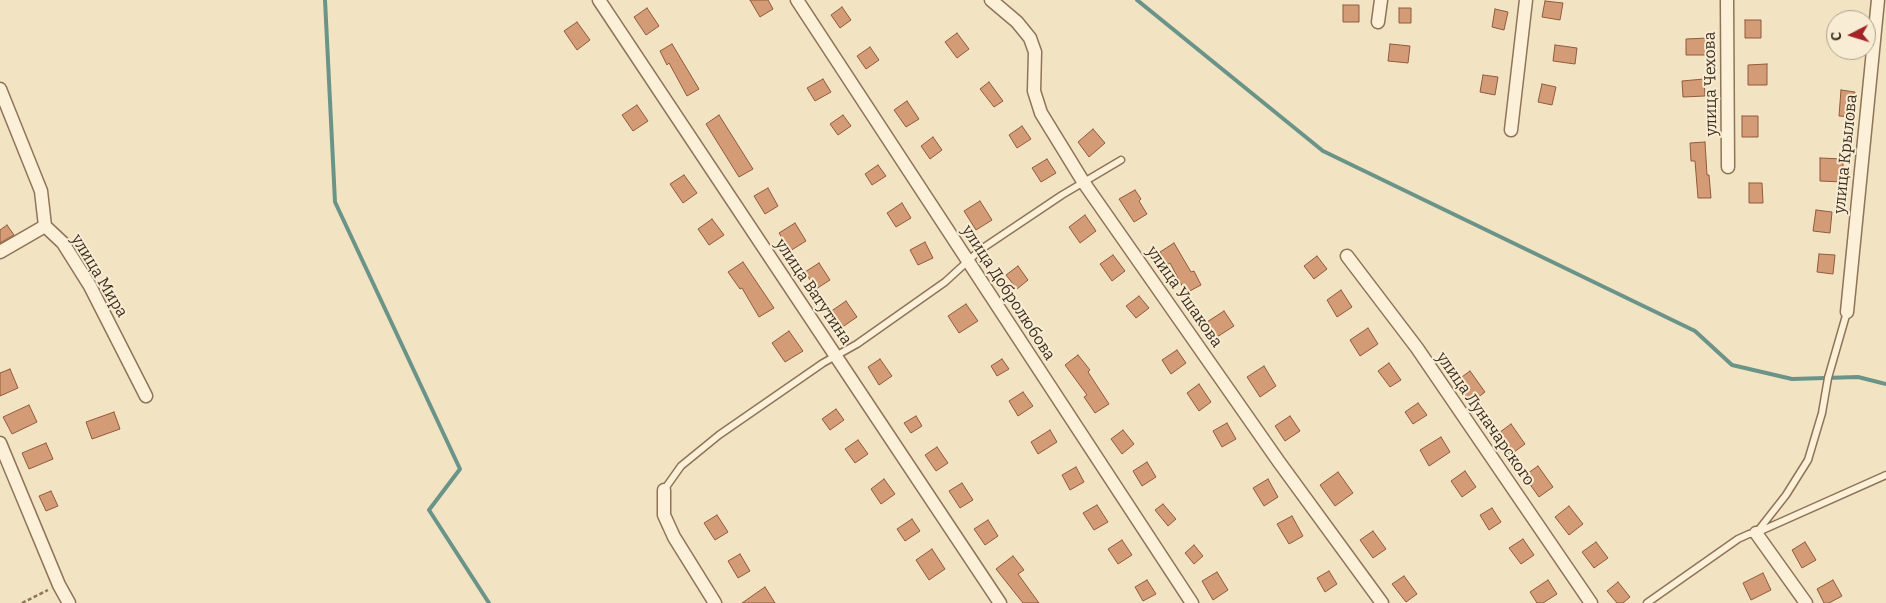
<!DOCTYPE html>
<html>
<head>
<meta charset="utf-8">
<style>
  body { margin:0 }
  #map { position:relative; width:1886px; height:603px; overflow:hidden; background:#f2e3c3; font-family:Bitter,serif }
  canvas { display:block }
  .north { position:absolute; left:1826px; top:10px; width:50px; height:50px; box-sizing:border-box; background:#f8edd4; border:1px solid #ada08b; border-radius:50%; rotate:265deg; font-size:14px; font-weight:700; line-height:20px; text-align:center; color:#3d2c1d }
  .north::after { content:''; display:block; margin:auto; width:18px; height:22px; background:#a32326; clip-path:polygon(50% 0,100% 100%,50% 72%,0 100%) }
</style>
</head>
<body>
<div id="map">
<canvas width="1886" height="603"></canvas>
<div class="north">С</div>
</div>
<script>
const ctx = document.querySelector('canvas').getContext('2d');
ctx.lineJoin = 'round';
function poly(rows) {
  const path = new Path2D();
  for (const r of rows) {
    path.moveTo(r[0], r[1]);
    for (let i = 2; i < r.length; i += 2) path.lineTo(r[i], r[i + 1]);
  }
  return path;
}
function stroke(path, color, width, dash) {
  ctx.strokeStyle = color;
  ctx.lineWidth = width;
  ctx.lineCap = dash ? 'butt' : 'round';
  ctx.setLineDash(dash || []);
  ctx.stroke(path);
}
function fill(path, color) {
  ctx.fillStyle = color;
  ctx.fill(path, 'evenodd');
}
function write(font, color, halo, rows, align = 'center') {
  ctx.font = font + ' Bitter,serif';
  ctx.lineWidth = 4;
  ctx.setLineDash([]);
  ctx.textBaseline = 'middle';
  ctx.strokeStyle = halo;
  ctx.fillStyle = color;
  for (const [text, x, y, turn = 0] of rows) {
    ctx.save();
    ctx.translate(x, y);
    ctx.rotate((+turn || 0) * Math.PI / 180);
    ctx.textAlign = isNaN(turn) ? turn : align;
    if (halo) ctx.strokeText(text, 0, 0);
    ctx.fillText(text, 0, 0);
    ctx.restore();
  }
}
const stream = poly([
  [325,0,335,202,460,469,429,510,489,603],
  [1137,0,1323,151,1695,331,1732,365,1792,379,1858,377,1886,384]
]);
const building = poly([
  [750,0,768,0,773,9,760,17,750,0],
  [1545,1,1563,3,1560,20,1542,17,1545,1],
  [1343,5,1359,5,1359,22,1343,22,1343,5],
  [842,7,851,20,840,28,831,15,842,7],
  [647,8,659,26,646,35,634,17,647,8],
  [1399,8,1411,8,1411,23,1399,23,1399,8],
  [1495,9,1508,12,1504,30,1492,27,1495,9],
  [1745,20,1761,20,1761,38,1745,38,1745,20],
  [577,22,590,40,577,50,564,31,577,22],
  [957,33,969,49,957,58,945,42,957,33],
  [1708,38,1708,55,1686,55,1686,39,1708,38],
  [672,44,699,89,687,96,669,63,667,65,660,51,672,44],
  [1390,44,1410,46,1408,63,1388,61,1390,44],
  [1555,45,1577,48,1575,64,1553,61,1555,45],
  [870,47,879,60,866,69,857,56,870,47],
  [1767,64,1767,85,1748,85,1748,65,1767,64],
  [1483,75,1498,77,1495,95,1480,92,1483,75],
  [823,79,831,92,815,101,807,88,823,79],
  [1704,79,1705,96,1683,97,1682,81,1704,79],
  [989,82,1003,101,994,107,980,89,989,82],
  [1542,84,1556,87,1552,105,1538,102,1542,84],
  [1841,90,1855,92,1853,117,1839,116,1841,90],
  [907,101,919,119,906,127,894,110,907,101],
  [637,105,648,121,633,131,622,115,637,105],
  [719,115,753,169,739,177,706,124,719,115],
  [843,115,851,126,838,135,830,124,843,115],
  [1742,116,1758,116,1758,137,1742,137,1742,116],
  [1022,126,1031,139,1017,148,1009,135,1022,126],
  [1093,129,1105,143,1089,157,1078,142,1093,129],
  [933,137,942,150,930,159,921,146,933,137],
  [1705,142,1707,175,1709,175,1711,198,1698,198,1695,161,1691,161,1690,143,1705,142],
  [1820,158,1843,159,1843,182,1820,181,1820,158],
  [1047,159,1056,173,1041,182,1032,168,1047,159],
  [878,165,886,176,872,185,865,174,878,165],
  [684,175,697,193,683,203,670,184,684,175],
  [1749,183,1762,183,1763,203,1749,203,1749,183],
  [768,188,778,206,765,214,754,196,768,188],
  [1135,190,1141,199,1139,201,1147,214,1134,222,1119,199,1135,190],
  [980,201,992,220,976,230,964,211,980,201],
  [902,203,911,218,896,227,887,213,902,203],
  [1816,210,1832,212,1830,233,1813,231,1816,210],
  [1085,215,1096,231,1080,243,1069,227,1085,215],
  [712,219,724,235,709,245,698,229,712,219],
  [795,223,806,241,790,251,779,233,795,223],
  [7,225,14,235,0,243,0,230,7,225],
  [925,242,933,258,918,265,910,250,925,242],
  [1174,243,1191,272,1194,271,1201,285,1186,293,1170,263,1167,265,1160,252,1174,243],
  [1819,254,1835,255,1833,274,1817,272,1819,254],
  [1113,255,1125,271,1112,281,1100,264,1113,255],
  [1317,256,1327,269,1314,279,1304,266,1317,256],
  [743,262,774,308,759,317,742,288,740,289,728,272,743,262],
  [819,263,830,280,816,289,805,272,819,263],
  [1018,266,1028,280,1017,289,1006,275,1018,266],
  [1341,290,1352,307,1337,317,1327,300,1341,290],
  [1139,296,1149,308,1136,318,1126,306,1139,296],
  [846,301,857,317,841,328,830,312,846,301],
  [966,304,978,321,959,333,948,316,966,304],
  [1224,311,1234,326,1217,337,1207,322,1224,311],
  [1368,328,1378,344,1360,356,1350,340,1368,328],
  [789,331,803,351,785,362,772,343,789,331],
  [1177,350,1186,363,1171,374,1162,360,1177,350],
  [1078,355,1090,370,1088,372,1109,404,1095,413,1084,397,1087,395,1065,365,1078,355],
  [880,359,892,376,879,385,868,367,880,359],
  [1002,359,1009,369,997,376,991,366,1002,359],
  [1389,363,1401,380,1390,387,1378,371,1389,363],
  [1264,366,1276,386,1260,397,1247,377,1264,366],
  [10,369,18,388,0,396,0,373,10,369],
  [1470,371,1485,392,1471,403,1455,382,1470,371],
  [1199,384,1211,402,1199,411,1187,393,1199,384],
  [1023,392,1033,406,1018,416,1009,401,1023,392],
  [1418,403,1427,415,1413,424,1405,412,1418,403],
  [29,405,37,422,12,434,3,417,29,405],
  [836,409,844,420,830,430,822,419,836,409],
  [114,412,120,429,92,439,86,422,114,412],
  [916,416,922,426,911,433,904,423,916,416],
  [1290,416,1300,431,1285,441,1275,426,1290,416],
  [1227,423,1236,439,1222,447,1213,431,1227,423],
  [1511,424,1525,444,1510,455,1496,435,1511,424],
  [1050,430,1057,442,1038,454,1031,442,1050,430],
  [1123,430,1134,444,1122,454,1111,439,1123,430],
  [1441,437,1450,452,1429,466,1420,450,1441,437],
  [858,440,868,454,855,463,845,449,858,440],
  [46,443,53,459,29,469,22,453,46,443],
  [937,447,948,463,936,471,925,455,937,447],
  [1147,462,1156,477,1142,486,1133,471,1147,462],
  [1538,466,1553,487,1539,497,1524,476,1538,466],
  [1076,467,1084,482,1070,490,1062,475,1076,467],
  [1465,471,1476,487,1462,497,1451,481,1465,471],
  [1338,472,1353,493,1335,506,1320,485,1338,472],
  [884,479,895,494,881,504,871,489,884,479],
  [1268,479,1278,497,1264,506,1253,488,1268,479],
  [962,483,973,500,960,508,949,491,962,483],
  [51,491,58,506,46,511,39,496,51,491],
  [1163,504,1176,519,1168,526,1155,510,1163,504],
  [1097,505,1108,522,1094,530,1083,513,1097,505],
  [1569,506,1583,524,1569,535,1555,517,1569,506],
  [1492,508,1501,522,1489,530,1480,515,1492,508],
  [717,515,728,532,715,540,704,523,717,515],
  [1292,516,1303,536,1289,544,1277,524,1292,516],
  [912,519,920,531,905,541,897,529,912,519],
  [988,520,998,536,985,545,974,529,988,520],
  [1373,531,1386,549,1373,558,1360,540,1373,531],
  [1523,539,1534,555,1521,564,1509,548,1523,539],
  [1122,540,1132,555,1118,564,1108,549,1122,540],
  [1596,542,1608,558,1594,568,1582,552,1596,542],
  [1805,542,1816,560,1802,568,1792,550,1805,542],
  [1194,545,1203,556,1194,564,1185,553,1194,545],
  [932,549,945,569,929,580,916,560,932,549],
  [740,554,750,571,738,578,728,561,740,554],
  [1013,556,1024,570,1018,574,1039,603,1023,603,996,569,1013,556],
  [1329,571,1337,584,1325,592,1317,578,1329,571],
  [1217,572,1228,590,1213,600,1202,581,1217,572],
  [1763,573,1771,590,1751,600,1743,583,1763,573],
  [1404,576,1417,594,1406,602,1392,584,1404,576],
  [1147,580,1156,594,1143,601,1135,587,1147,580],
  [1548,580,1557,594,1543,603,1537,603,1530,592,1548,580],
  [1833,580,1842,596,1829,603,1824,603,1817,589,1833,580],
  [1618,582,1630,597,1623,603,1617,603,1607,591,1618,582],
  [765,587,775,603,742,603,765,587]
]);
const path = poly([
  [22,603,48,590]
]);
const lane = poly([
  [664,490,681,466,719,435,823,363,857,344,945,282,980,250,1062,195,1121,160],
  [1757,532,1786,495,1808,460,1822,413,1828,378,1847,312],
  [1647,603,1738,539,1749,534,1756,533,1886,475]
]);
const street = poly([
  [599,0,1000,603],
  [797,0,1192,603],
  [991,0,1017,22,1030,38,1035,52,1034,91,1041,113,1084,183,1279,462,1382,603],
  [1727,0,1728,167],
  [1378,22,1381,0],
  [0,89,41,191,45,226,63,243,90,286,146,396],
  [1511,130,1526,0],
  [0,252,45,226],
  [1347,256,1417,348,1591,603],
  [1847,312,1878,0],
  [0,443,59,585,69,603],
  [664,490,664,515,674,537,715,603],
  [1756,533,1806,603]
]);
const streetNames = [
  ["улица Чехова",1711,84,-91],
  ["улица Крылова",1846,154,-84],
  ["улица Мира",99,276,59],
  ["улица Ватутина",813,292,56],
  ["улица Добролюбова",1008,293,57],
  ["улица Ушакова",1184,297,55],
  ["улица Луначарского",1485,419,55]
];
stroke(stream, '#6b9489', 4);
fill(building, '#d39b76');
stroke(building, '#905b3c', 1);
stroke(lane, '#8e7458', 9);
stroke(street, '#8e7458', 15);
stroke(path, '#8e7458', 2.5, [4, 2.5]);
stroke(lane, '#fcf0d8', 6);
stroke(street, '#fcf0d8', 12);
write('16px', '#3d2c1d', '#f8edd4', streetNames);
</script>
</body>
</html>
